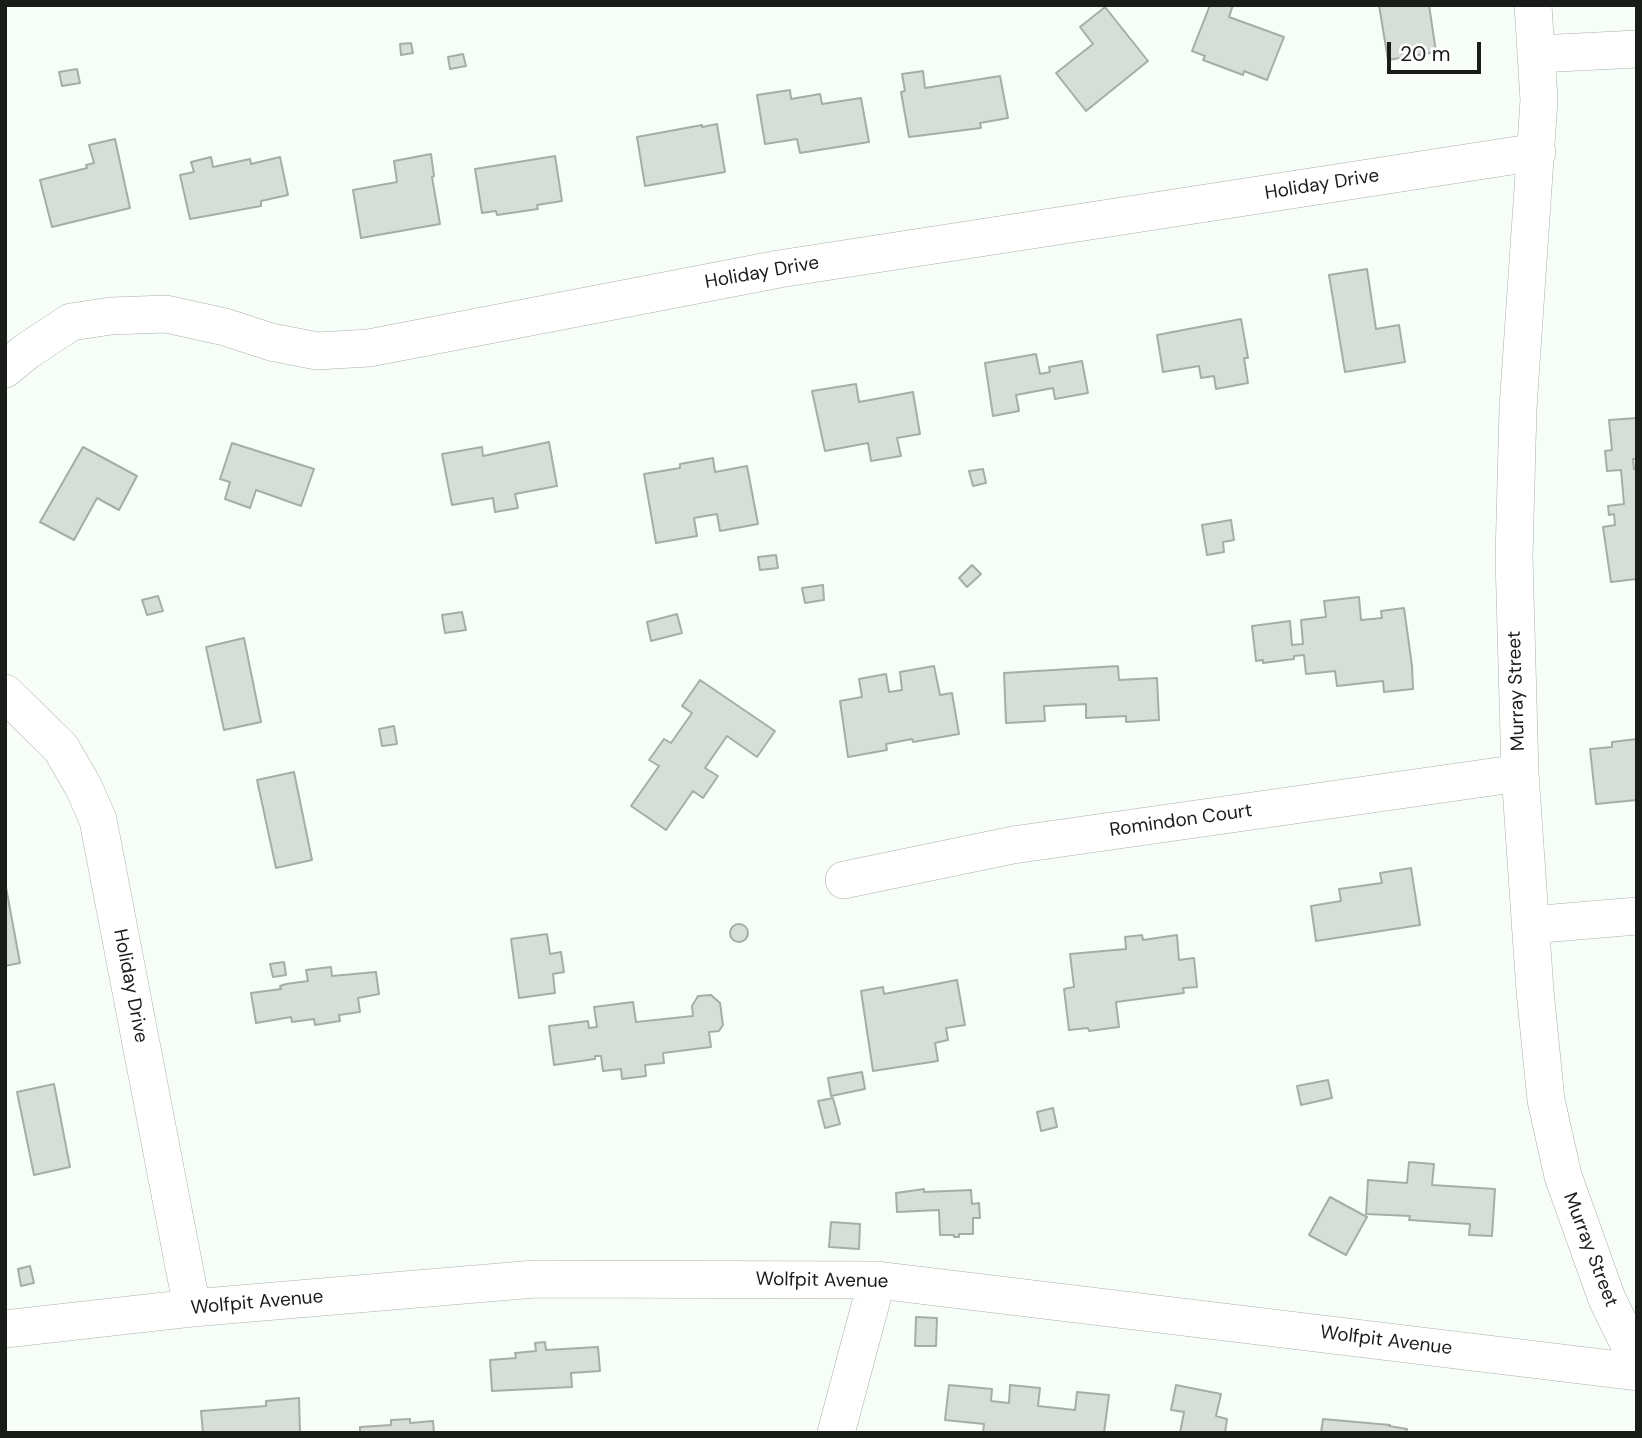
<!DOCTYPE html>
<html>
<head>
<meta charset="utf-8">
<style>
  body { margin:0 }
  #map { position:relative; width:1642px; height:1438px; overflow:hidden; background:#f7fef7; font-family:"DM Sans",sans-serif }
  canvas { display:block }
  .frame { position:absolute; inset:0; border:7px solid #1a1c1a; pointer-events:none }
  .scale { position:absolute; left:1387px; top:42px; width:94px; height:32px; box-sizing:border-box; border:4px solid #1a1c1a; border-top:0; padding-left:9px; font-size:21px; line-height:24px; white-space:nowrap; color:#1a1c1a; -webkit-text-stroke:5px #fff; paint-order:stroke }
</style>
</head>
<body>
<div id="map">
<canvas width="1642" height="1438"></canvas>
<div class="frame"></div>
<div class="scale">20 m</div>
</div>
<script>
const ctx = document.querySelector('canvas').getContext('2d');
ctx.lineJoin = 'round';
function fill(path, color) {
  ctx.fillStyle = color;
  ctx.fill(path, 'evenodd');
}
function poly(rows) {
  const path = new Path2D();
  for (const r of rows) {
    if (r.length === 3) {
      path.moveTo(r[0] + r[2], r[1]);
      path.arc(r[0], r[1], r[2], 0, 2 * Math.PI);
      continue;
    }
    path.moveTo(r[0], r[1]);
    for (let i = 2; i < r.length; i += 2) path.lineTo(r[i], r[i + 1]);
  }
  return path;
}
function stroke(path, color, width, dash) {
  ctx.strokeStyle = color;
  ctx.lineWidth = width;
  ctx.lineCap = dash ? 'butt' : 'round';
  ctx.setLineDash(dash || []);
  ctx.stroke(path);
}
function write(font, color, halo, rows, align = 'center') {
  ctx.font = font + ' "DM Sans",sans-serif';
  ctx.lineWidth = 6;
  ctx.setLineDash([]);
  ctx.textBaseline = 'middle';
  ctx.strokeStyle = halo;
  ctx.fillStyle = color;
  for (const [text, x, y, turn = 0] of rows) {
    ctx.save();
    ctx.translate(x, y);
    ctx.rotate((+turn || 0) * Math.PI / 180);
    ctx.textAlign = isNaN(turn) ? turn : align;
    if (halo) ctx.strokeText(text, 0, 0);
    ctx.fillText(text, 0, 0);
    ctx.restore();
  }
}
const building = poly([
  [1210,5,1233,5,1229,17,1284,37,1267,80,1244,71,1243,75,1203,60,1205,56,1192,51,1210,5],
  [1379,5,1429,5,1436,52,1388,60,1379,5],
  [1105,7,1148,61,1086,111,1056,73,1093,44,1080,27,1105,7],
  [411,43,413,53,401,55,400,44,411,43],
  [463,54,466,66,450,69,448,57,463,54],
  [77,69,80,83,62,86,59,72,77,69],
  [923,71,925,88,1000,76,1008,118,980,123,981,128,909,137,901,92,905,91,902,74,923,71],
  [790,90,791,99,820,94,822,104,861,98,869,142,800,153,797,139,765,144,757,95,790,90],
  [717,124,725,172,645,186,637,137,702,125,702,127,717,124],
  [115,139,130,208,52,227,40,180,87,168,86,165,94,163,89,145,115,139],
  [431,154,434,176,432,177,440,224,361,238,353,190,397,182,394,161,431,154],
  [555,156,562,201,537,205,538,209,497,215,496,211,482,213,475,169,555,156],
  [211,157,213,167,250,159,251,164,280,157,288,195,261,201,261,206,190,219,180,175,194,172,191,162,211,157],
  [1367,269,1376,329,1399,325,1405,362,1345,372,1329,275,1367,269],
  [1241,319,1248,358,1244,358,1248,383,1216,389,1214,376,1201,378,1199,366,1163,372,1157,335,1241,319],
  [1036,354,1040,374,1050,372,1049,367,1082,361,1088,393,1055,399,1053,388,1016,395,1019,411,993,416,985,363,1036,354],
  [856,384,859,402,913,392,920,434,897,438,901,456,871,461,868,443,825,451,812,391,856,384],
  [1637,418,1637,459,1633,459,1634,469,1637,469,1637,579,1611,582,1603,527,1615,525,1614,514,1609,515,1608,506,1624,504,1621,470,1607,471,1605,451,1612,450,1609,420,1637,418],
  [549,442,557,486,515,494,518,508,495,512,493,498,452,505,442,454,482,447,483,456,549,442],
  [232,443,314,469,301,506,256,490,250,508,225,499,230,482,220,479,232,443],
  [83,447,137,476,119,510,97,498,74,540,40,522,83,447],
  [713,458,715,472,747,466,758,524,720,531,717,514,694,518,697,536,656,543,644,474,680,468,680,464,713,458],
  [983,469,986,483,973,486,969,471,983,469],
  [1231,520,1234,540,1223,542,1224,552,1207,555,1202,525,1231,520],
  [776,555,778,568,760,570,758,557,776,555],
  [972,565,981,574,967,587,959,578,972,565],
  [823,585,824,600,805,603,802,588,823,585],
  [158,596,163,611,147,615,142,600,158,596],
  [1359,597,1361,620,1382,618,1381,611,1404,608,1412,666,1413,689,1384,692,1383,681,1337,686,1335,671,1306,674,1304,655,1294,656,1294,659,1263,663,1263,660,1256,661,1252,626,1290,621,1292,645,1303,644,1301,620,1326,617,1324,601,1359,597],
  [462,612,466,630,445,633,442,615,462,612],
  [677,614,682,633,651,641,647,622,677,614],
  [244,638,261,722,224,730,206,647,244,638],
  [934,666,940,695,952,693,959,734,913,742,912,739,886,744,887,750,848,757,840,701,862,697,859,679,886,674,889,692,902,690,900,672,934,666],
  [1118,666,1119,680,1157,678,1159,720,1126,722,1126,716,1086,718,1086,704,1044,706,1045,721,1006,723,1004,673,1118,666],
  [700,680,775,731,757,757,727,736,705,768,718,776,703,798,693,791,666,830,631,806,659,766,649,760,664,739,671,743,692,713,682,706,700,680],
  [394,726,397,744,382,746,379,729,394,726],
  [1637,739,1637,800,1596,804,1590,749,1612,747,1612,742,1637,739],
  [294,772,312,860,276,868,257,780,294,772],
  [1411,868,1420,925,1316,941,1311,906,1341,901,1339,889,1382,883,1380,873,1411,868],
  [5,882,20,963,5,966,5,882],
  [739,933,9],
  [547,934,550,954,561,952,564,972,553,974,555,993,519,998,511,939,547,934],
  [1142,935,1143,940,1177,935,1179,960,1194,958,1197,987,1183,988,1184,993,1116,1002,1119,1027,1089,1031,1088,1028,1069,1030,1064,989,1074,987,1070,954,1126,949,1125,937,1142,935],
  [284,962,286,975,273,977,270,964,284,962],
  [331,967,332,976,376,972,379,994,358,998,360,1012,339,1015,340,1021,315,1025,314,1019,292,1022,291,1017,256,1023,251,993,281,989,280,986,286,984,308,981,306,970,331,967],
  [957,980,965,1025,946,1028,948,1040,935,1043,938,1061,873,1071,861,991,883,987,884,994,957,980],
  [711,995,720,1003,723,1025,719,1031,709,1032,711,1047,663,1053,664,1063,645,1065,646,1076,622,1079,621,1069,603,1071,601,1056,595,1056,595,1059,554,1065,549,1026,588,1021,589,1028,597,1027,594,1007,633,1002,636,1022,693,1016,692,1006,698,996,711,995],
  [862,1072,865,1089,831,1096,828,1078,862,1072],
  [1328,1080,1332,1098,1301,1105,1297,1086,1328,1080],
  [54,1084,70,1167,34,1175,17,1092,54,1084],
  [833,1098,840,1124,825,1128,818,1101,833,1098],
  [1053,1108,1057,1127,1041,1131,1037,1112,1053,1108],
  [1409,1162,1434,1164,1432,1185,1495,1189,1492,1236,1469,1235,1470,1224,1409,1220,1410,1216,1366,1214,1368,1180,1407,1183,1409,1162],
  [924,1189,924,1192,971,1190,972,1204,979,1203,980,1218,973,1218,973,1234,959,1234,959,1237,954,1237,954,1235,940,1235,939,1210,897,1212,896,1193,924,1189],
  [1330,1197,1367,1217,1346,1255,1309,1235,1330,1197],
  [831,1222,860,1224,859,1249,829,1247,831,1222],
  [30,1266,34,1283,21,1286,18,1269,30,1266],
  [916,1317,937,1318,936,1346,915,1346,916,1317],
  [545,1342,546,1350,598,1347,600,1371,571,1373,572,1387,492,1391,490,1360,516,1358,515,1353,536,1351,535,1343,545,1342],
  [949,1385,992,1389,991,1401,1009,1403,1010,1385,1040,1388,1038,1406,1075,1410,1077,1392,1109,1395,1104,1433,983,1433,984,1424,945,1420,949,1385],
  [1176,1385,1221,1394,1216,1416,1227,1419,1225,1433,1180,1433,1184,1412,1171,1410,1176,1385],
  [299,1398,300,1433,203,1433,201,1411,266,1406,266,1401,299,1398],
  [410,1419,410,1423,433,1421,434,1433,360,1433,360,1427,391,1425,391,1420,410,1419],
  [1323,1419,1390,1425,1389,1426,1407,1429,1406,1433,1321,1433,1323,1419]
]);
const minor = poly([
  [1533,5,1539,100,1518,408,1514,557,1520,773,1535,991,1546,1100,1563,1176,1607,1299,1637,1360],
  [1538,54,1637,49],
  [5,369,27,351,71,322,111,316,166,314,225,327,271,342,317,351,369,348,779,269,1537,152],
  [5,693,61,748,84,788,98,820,192,1308],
  [844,880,1013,845,1520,773],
  [1530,925,1637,916],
  [5,1329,192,1308,535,1279,877,1280,1637,1372],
  [836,1433,877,1280]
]);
const streetNames = [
  ["Holiday Drive",1322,185,-9],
  ["Holiday Drive",762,273,-10],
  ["Murray Street",1517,691,-92],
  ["Romindon Court",1181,821,-8],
  ["Holiday Drive",130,986,79],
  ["Murray Street",1590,1250,69],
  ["Wolfpit Avenue",822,1281,1],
  ["Wolfpit Avenue",257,1303,-5],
  ["Wolfpit Avenue",1386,1341,7]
];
fill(building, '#d7ded7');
stroke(building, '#a6ada6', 2);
stroke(minor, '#aab0aa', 38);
stroke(minor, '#fff', 37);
write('19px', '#1a1c1a', '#fff', streetNames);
</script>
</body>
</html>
